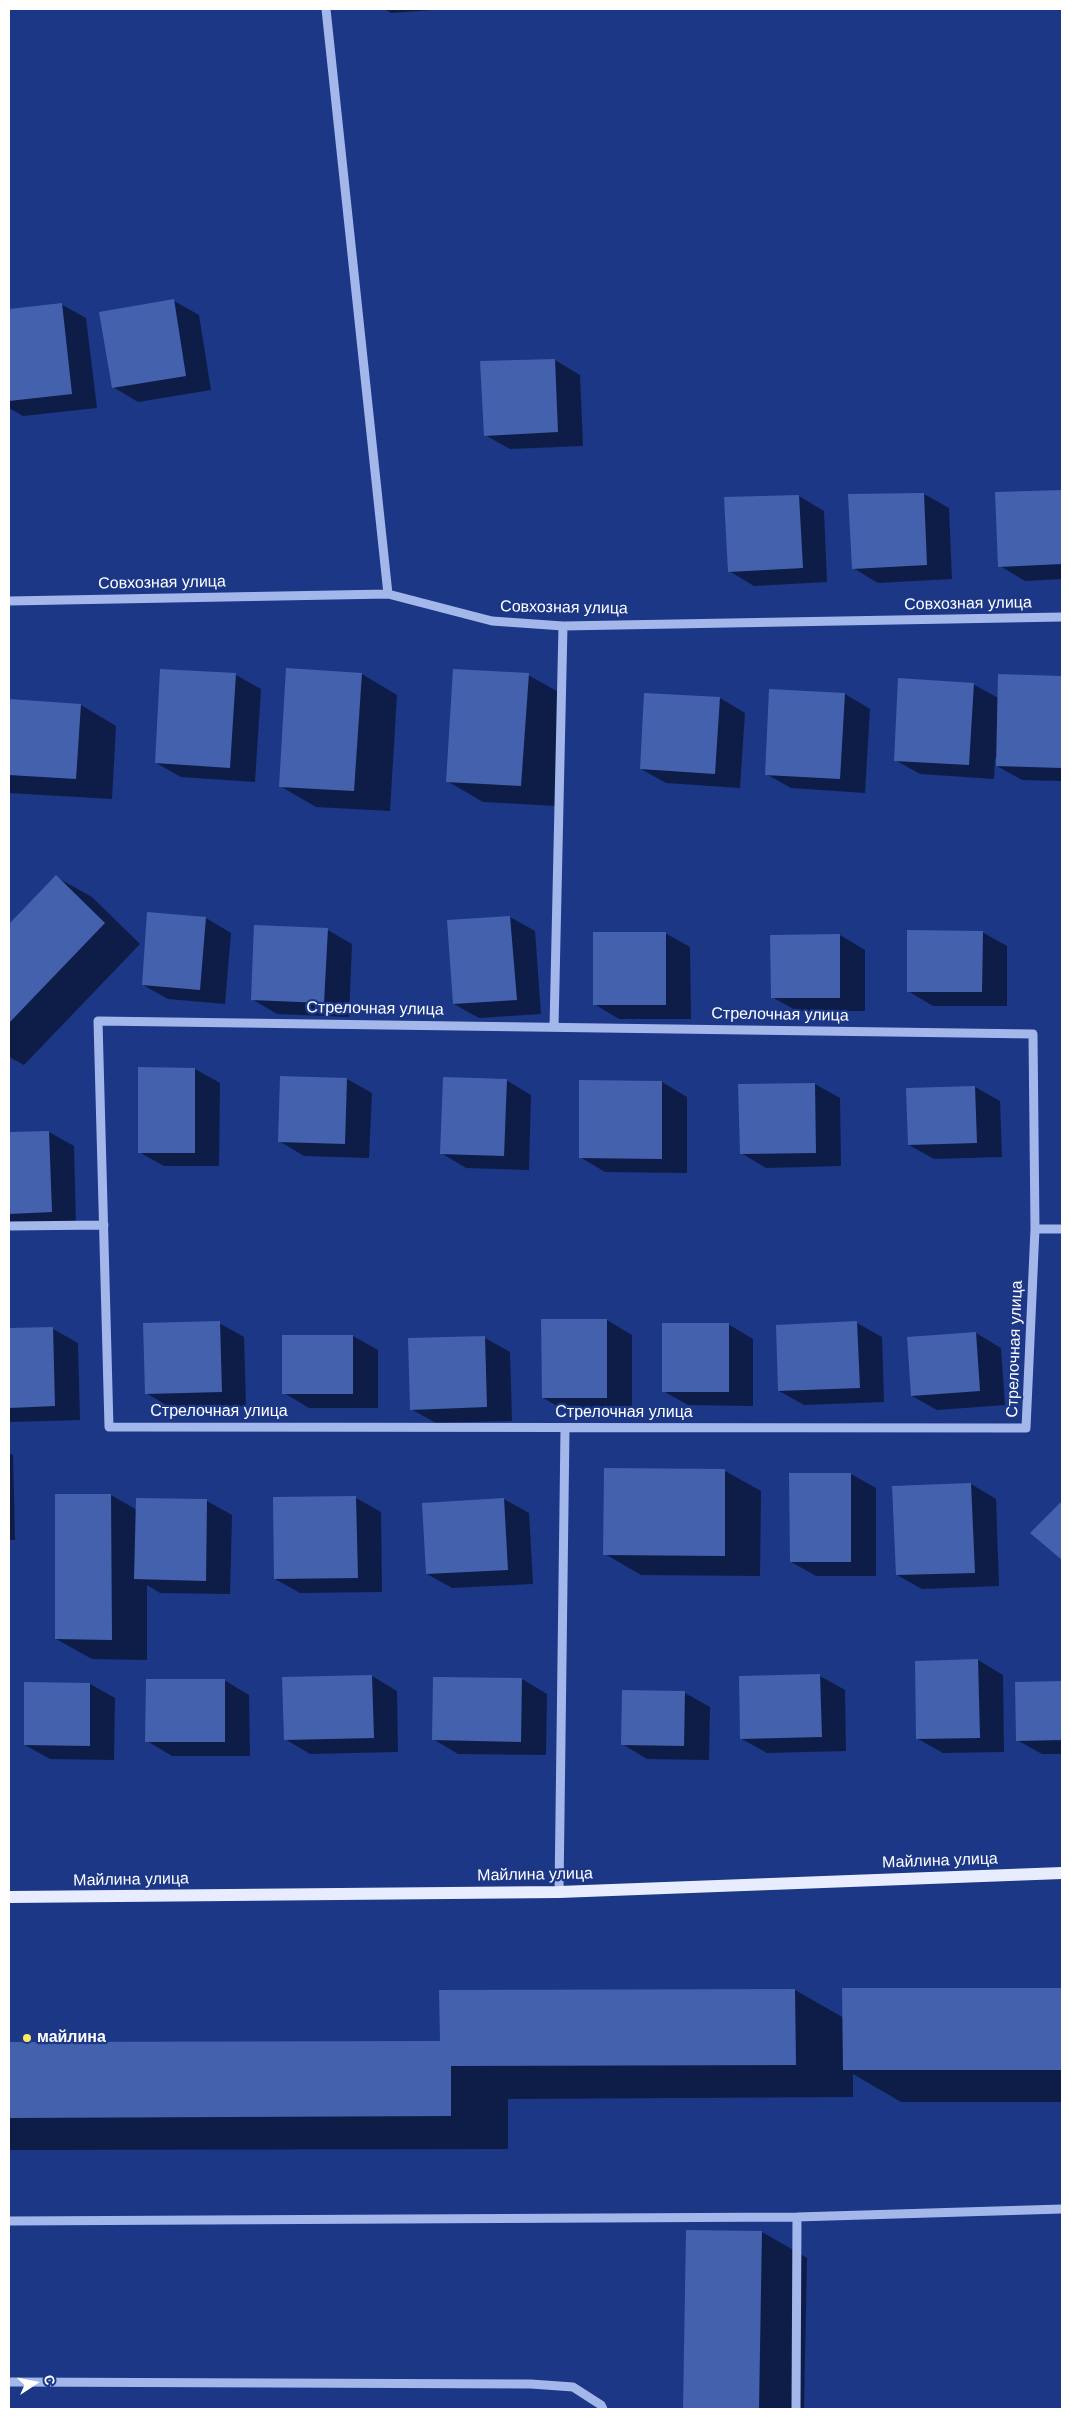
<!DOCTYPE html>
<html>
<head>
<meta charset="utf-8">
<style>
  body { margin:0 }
  #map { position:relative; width:1071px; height:2418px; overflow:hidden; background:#1b3785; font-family:Helvetica,sans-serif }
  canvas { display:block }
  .frame { position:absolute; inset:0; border:10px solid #fff; pointer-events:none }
  .north { position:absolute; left:10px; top:2358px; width:50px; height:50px; -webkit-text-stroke:4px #1b3785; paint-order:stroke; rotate:79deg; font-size:14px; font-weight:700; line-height:20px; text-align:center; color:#fff }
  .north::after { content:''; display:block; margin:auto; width:18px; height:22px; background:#fff; clip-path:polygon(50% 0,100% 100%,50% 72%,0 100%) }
</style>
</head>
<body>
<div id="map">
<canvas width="1071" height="2418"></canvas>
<div class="frame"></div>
<div class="north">С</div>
</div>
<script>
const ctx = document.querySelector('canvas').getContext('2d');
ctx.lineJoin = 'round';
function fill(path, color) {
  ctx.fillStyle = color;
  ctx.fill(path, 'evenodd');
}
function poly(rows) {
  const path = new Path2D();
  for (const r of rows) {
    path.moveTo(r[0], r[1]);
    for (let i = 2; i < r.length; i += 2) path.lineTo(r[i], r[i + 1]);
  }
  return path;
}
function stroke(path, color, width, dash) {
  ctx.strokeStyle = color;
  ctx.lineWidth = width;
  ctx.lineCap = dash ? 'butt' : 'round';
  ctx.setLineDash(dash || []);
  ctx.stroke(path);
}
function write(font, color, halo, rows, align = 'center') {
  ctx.font = font + ' Helvetica,sans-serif';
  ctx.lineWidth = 4.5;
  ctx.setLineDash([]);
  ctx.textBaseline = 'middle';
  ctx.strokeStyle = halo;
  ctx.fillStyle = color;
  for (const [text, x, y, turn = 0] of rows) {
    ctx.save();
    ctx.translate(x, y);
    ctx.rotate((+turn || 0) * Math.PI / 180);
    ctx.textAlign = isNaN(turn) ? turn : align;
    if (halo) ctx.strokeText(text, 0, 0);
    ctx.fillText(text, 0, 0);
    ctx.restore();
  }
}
const shadow = poly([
  [384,9,446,9,391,13],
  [174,301,199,315,211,390,138,402,113,387],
  [61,304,86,318,97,408,23,416,9,408,9,310],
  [555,360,580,375,583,446,510,449,485,435],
  [1062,492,1062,579,1025,581,1000,566,996,493],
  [924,494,949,508,952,579,878,583,853,568],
  [799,496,824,511,827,582,754,586,729,571],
  [362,674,397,695,390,811,316,807,280,786],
  [236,675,261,689,255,782,181,777,156,763],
  [528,675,564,695,557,806,483,802,447,781],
  [999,676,1062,677,1062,781,1022,780,997,766,997,758,995,758,994,779,920,774,895,760,973,684,998,698],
  [771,690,845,694,870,709,865,793,791,788,766,774],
  [720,698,745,713,740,788,666,783,641,769],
  [9,700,81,705,116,726,112,799,9,793],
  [56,877,92,897,140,944,24,1065,9,1057,9,926],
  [510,917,535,931,541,1014,479,1018,454,1004],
  [206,918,231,933,225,1004,168,999,143,985],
  [328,930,352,944,349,1017,277,1014,252,999],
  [982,932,1007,946,1007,1006,933,1006,908,991],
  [665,933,690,947,691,1019,619,1019,594,1004],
  [840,935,865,950,865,1011,797,1011,772,997],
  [195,1069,220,1083,219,1166,164,1166,139,1152],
  [347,1079,372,1093,369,1158,304,1156,279,1141],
  [506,1080,531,1095,529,1170,466,1168,441,1153],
  [581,1082,662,1082,687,1097,687,1173,605,1172,580,1157],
  [815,1084,840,1098,841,1166,766,1168,741,1153],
  [975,1087,1000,1101,1002,1157,934,1159,909,1145,907,1089],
  [49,1132,74,1146,76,1226,9,1228,9,1133],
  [607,1320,632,1335,632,1412,568,1412,543,1398],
  [219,1323,244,1337,246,1406,171,1408,146,1393],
  [857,1323,882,1337,884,1402,804,1405,779,1391],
  [728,1324,753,1339,753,1406,688,1405,663,1391],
  [53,1329,78,1343,80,1420,9,1422,9,1330],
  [976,1333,1001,1348,1005,1405,937,1410,912,1396],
  [353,1336,378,1350,378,1408,309,1408,284,1393],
  [485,1338,510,1352,512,1421,436,1423,411,1409],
  [9,1453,13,1455,15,1540,9,1540],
  [725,1471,761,1491,760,1576,641,1575,605,1554],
  [851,1474,876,1488,876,1576,816,1576,791,1562],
  [971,1484,996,1499,999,1586,922,1589,897,1575],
  [111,1495,137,1510,207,1501,232,1515,230,1594,160,1593,147,1585,147,1660,92,1659,56,1639,56,1496],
  [356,1498,381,1512,382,1592,300,1593,275,1579],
  [504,1499,529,1513,533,1584,452,1588,427,1574,423,1504],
  [1062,1503,1062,1558,1031,1533],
  [978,1660,1003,1675,1004,1752,943,1753,918,1739],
  [372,1676,397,1691,398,1752,310,1754,285,1739],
  [820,1676,845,1690,846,1751,767,1753,742,1739],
  [522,1679,547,1694,546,1755,458,1754,433,1739],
  [224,1680,249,1695,250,1756,172,1756,147,1741],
  [1062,1682,1062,1754,1042,1754,1017,1740,1016,1683],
  [90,1684,115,1698,114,1760,50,1759,25,1745],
  [685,1693,710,1707,709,1760,647,1759,622,1744],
  [844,1989,1062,1989,1062,2102,901,2102,853,2074,853,2097,508,2099,508,2149,9,2150,9,2043,441,2042,795,1990,844,2018],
  [687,2231,762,2232,807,2258,804,2409,685,2409]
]);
const building = poly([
  [174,299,186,376,112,388,99,312],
  [62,303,72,394,9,401,9,309],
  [555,359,558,432,484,436,480,361],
  [1062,490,1062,564,998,567,995,492],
  [924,493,927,565,852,569,848,494],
  [799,495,803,568,728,572,724,497],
  [286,668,362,673,354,791,279,787],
  [160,669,236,673,230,768,155,763],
  [453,669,529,673,521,786,446,782],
  [998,674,1062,676,1062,768,996,766],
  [898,678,974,683,969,765,894,761],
  [769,689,845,693,840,779,765,775],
  [644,693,720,697,715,774,640,769],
  [9,699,81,704,76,779,9,775],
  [56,875,105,923,9,1023,9,924],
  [147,912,206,917,200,990,142,985],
  [510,916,517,1000,453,1004,447,920],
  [254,925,328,928,324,1003,251,1000],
  [907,930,983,931,982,992,907,992],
  [593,932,666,932,666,1005,593,1005],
  [840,934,840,998,771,998,770,935],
  [138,1067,195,1068,195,1153,138,1153],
  [280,1076,347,1078,345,1144,278,1142],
  [443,1077,507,1079,504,1156,440,1154],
  [579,1080,662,1081,662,1159,579,1158],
  [815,1083,816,1153,740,1154,738,1084],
  [975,1086,977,1143,908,1145,906,1088],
  [49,1131,52,1212,9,1214,9,1132],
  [541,1319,607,1319,607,1398,542,1398],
  [220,1321,222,1392,145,1394,143,1323],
  [857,1321,860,1388,778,1391,776,1325],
  [662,1323,729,1323,729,1392,662,1392],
  [53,1327,55,1406,9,1408,9,1328],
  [976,1332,980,1391,911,1396,907,1337],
  [282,1335,353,1335,353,1394,282,1394],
  [485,1336,487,1407,410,1410,408,1338],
  [604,1468,725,1469,725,1556,603,1555],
  [789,1473,851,1473,851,1562,790,1562],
  [971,1483,975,1573,896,1575,892,1486],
  [55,1494,111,1494,112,1640,55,1639],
  [356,1496,358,1578,274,1579,273,1497],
  [136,1498,207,1499,206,1581,134,1579],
  [504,1498,508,1570,426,1574,422,1503],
  [1062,1501,1062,1560,1030,1533],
  [978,1659,980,1738,916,1739,915,1661],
  [820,1674,822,1737,740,1739,739,1676],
  [372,1675,374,1738,284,1740,282,1677],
  [433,1677,522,1678,521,1742,432,1740],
  [146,1679,225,1679,225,1742,145,1742],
  [1062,1681,1062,1740,1016,1741,1015,1682],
  [24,1682,90,1683,90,1746,24,1745],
  [622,1690,685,1691,684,1746,621,1745],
  [842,1988,1062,1988,1062,2070,843,2070],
  [795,1989,796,2065,451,2066,451,2116,9,2118,9,2042,440,2041,439,1990],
  [686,2230,762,2231,759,2409,683,2409]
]);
const minor = poly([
  [326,9,388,594],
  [9,601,388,594,492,621,563,626,1062,617],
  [98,1021,1033,1034,1035,1229,1026,1428,109,1427,98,1021],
  [554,1027,563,626],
  [9,1226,104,1225],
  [1035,1229,1062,1229],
  [559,1892,565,1428],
  [9,2221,797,2217,1062,2209],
  [9,2382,531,2384,573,2387,601,2405,603,2409],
  [796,2409,797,2217]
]);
const major = poly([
  [9,1897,559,1892,1062,1873]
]);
const markers = [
  [27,2038,5,"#fcea60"]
];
const streetNames = [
  ["Совхозная улица",162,583,-1],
  ["Совхозная улица",968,604,-1],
  ["Совхозная улица",564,608,1],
  ["Стрелочная улица",375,1009,1],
  ["Стрелочная улица",780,1015,1],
  ["Стрелочная улица",1015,1349,-88],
  ["Стрелочная улица",219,1412],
  ["Стрелочная улица",624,1413],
  ["Майлина улица",940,1861,-2],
  ["Майлина улица",535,1875,-1],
  ["Майлина улица",131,1880,-1]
];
const poiNames = [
  ["майлина",37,2038]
];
fill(shadow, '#0007');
fill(building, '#4461ae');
stroke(minor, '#a3b7eb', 9);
stroke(major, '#e7ecff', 12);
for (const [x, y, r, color] of markers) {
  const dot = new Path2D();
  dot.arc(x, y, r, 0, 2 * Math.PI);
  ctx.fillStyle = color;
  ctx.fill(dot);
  stroke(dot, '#1b3785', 2);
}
write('16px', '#fff', '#1b3785', streetNames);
write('bold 16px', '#fff', '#1b3785', poiNames, 'left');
</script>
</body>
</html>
